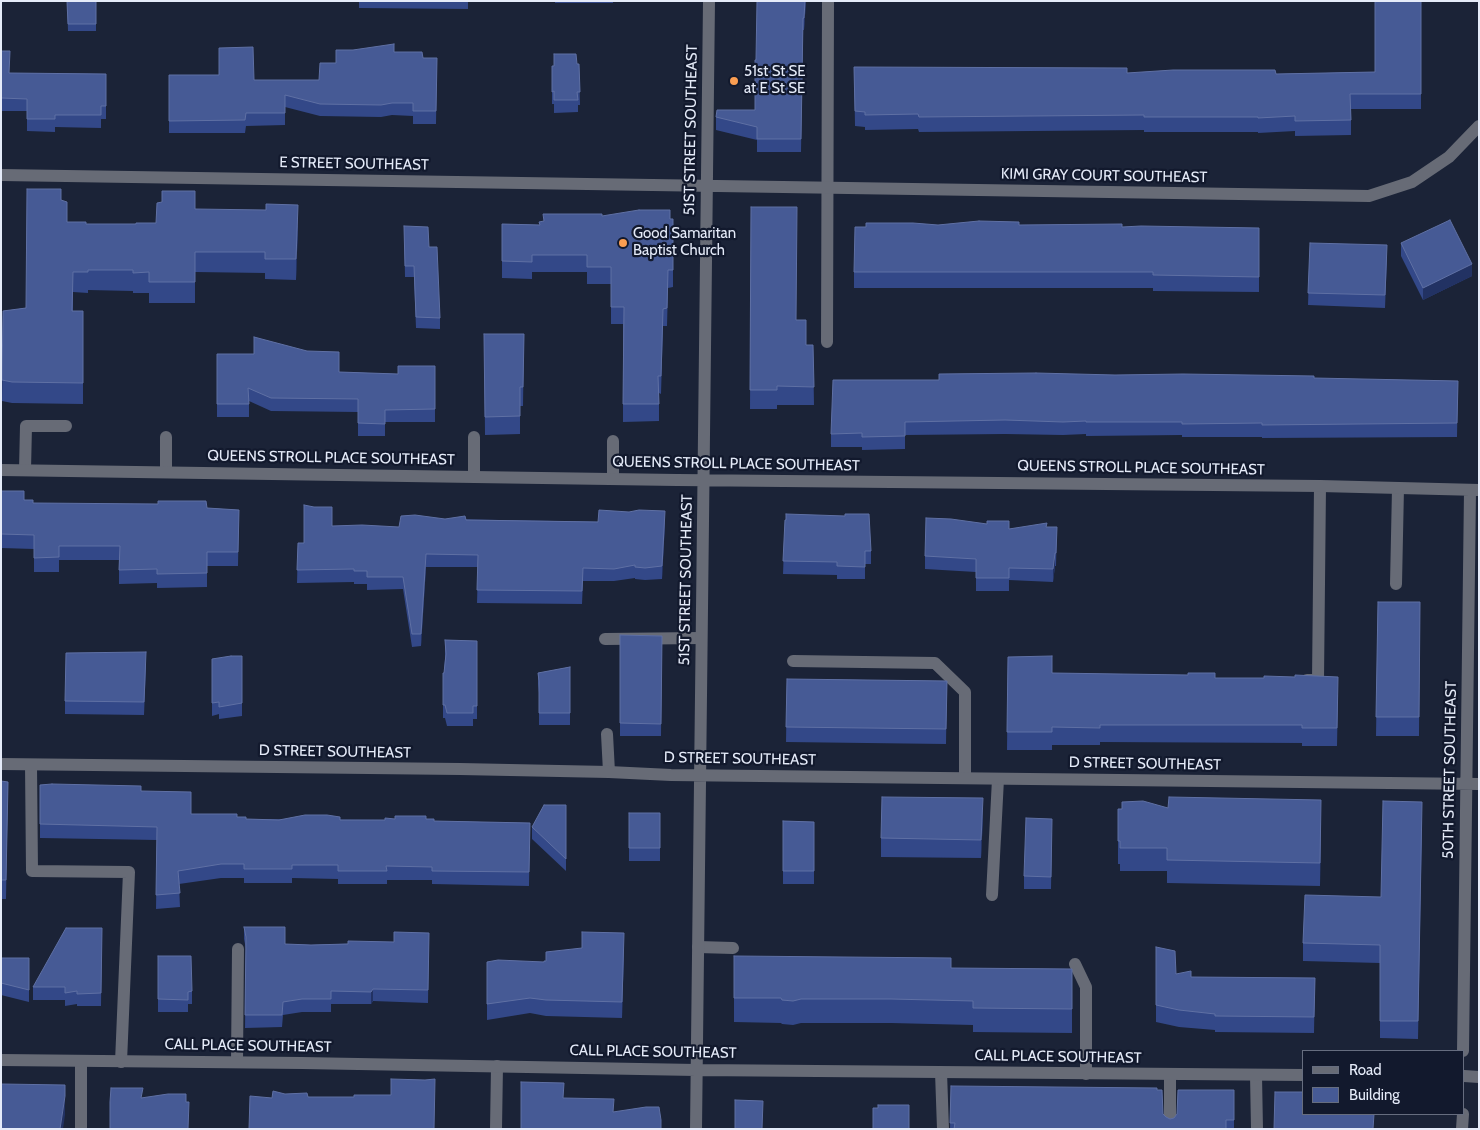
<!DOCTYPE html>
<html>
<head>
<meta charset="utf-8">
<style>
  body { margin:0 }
  #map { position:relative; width:1480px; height:1130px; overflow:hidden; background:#1b2337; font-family:Cabin,sans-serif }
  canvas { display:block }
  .frame { position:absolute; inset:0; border:2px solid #e5ebf9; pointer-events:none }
  .legend { position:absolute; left:1302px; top:1050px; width:162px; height:65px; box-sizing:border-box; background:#12192d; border:1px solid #666d7f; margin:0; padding:6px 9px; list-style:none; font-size:15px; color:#e5ebf9 }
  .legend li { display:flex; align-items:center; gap:10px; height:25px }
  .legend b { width:25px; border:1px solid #666d7f }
</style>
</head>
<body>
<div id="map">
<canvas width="1480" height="1130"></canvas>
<div class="frame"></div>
<ul class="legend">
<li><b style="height:6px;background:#676b76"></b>Road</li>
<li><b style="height:14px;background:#465a95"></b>Building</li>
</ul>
</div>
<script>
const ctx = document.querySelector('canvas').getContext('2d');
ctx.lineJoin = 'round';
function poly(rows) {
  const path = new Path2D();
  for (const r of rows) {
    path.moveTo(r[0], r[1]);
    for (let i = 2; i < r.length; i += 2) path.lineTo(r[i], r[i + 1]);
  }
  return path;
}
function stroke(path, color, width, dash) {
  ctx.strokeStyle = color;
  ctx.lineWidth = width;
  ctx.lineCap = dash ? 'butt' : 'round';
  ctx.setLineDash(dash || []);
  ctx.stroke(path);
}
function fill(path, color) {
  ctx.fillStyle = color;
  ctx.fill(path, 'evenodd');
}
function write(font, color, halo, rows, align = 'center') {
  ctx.font = font + ' Cabin,sans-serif';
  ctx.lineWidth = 4.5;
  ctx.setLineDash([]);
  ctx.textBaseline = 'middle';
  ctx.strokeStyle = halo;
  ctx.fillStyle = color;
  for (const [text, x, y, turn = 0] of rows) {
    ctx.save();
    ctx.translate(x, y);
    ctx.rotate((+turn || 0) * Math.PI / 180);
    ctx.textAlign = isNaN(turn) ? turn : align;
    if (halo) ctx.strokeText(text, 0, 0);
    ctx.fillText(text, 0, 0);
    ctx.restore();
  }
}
const lane = poly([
  [827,342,828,1],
  [25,470,26,426,66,426],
  [166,472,166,437],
  [474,477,474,437],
  [613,479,613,441],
  [1396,584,1398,488],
  [605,639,701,638],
  [793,661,935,663,965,692,965,778],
  [1307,680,1318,680,1320,486],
  [607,734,609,772],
  [31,765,32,871,129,872,121,1062],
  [992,895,998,779],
  [698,947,733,948],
  [1075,964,1086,987,1086,1074],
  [81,1061,81,1129],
  [237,1062,238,949],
  [941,1072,943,1129],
  [1170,1074,1170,1129],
  [1256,1075,1257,1129],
  [496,1129,497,1066]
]);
const street = poly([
  [1,175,1369,196,1412,182,1449,157,1479,126],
  [1,470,677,480,1320,486,1479,490],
  [1,764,460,769,609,772,671,775,1479,784],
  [1463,1051,1470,490],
  [1,1060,302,1063,696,1070,1304,1075],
  [1464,1076,1479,1077],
  [696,1129,709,1],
  [1462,1129,1463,1114]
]);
const wall = poly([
  [67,1,96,1,96,31,68,31],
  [359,1,468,1,468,9,359,8],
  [555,1,613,1,613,3,555,3],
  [806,1,804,30,803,30,801,152,757,152,757,140,716,130,716,117,755,110,756,60],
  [1421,1,1421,109,1351,109,1351,135,1295,136,1295,131,1258,133,1258,132,1144,132,1144,130,919,132,918,129,865,130,865,127,855,126,854,67,1127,73,1276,74,1375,72],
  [1,51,9,73,106,74,106,119,101,119,101,128,55,127,55,132,27,131,27,111,1,111],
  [394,52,423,58,437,58,436,124,413,124,413,116,392,115,381,117,320,116,285,107,285,125,246,126,245,133,169,133,169,75,254,80,319,80,336,63],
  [579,64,580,105,578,105,578,112,554,113,554,104,552,104,552,66],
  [61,200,67,222,86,224,136,224,156,223,195,209,298,226,296,280,265,279,265,273,195,272,195,303,149,303,149,293,133,293,133,291,88,290,88,293,73,292,73,311,83,311,83,404,12,403,2,401,3,311,26,308],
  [751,207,806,345,813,345,814,405,777,405,777,409,750,409],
  [602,216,673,219,673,287,668,288,667,326,663,326,661,394,659,393,659,421,623,422,623,324,611,324,611,284,587,284,587,272,532,272,532,279,502,278,502,224,540,225],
  [938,225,1019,225,1122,227,1259,228,1259,292,1153,291,1153,288,854,288,854,272,866,227],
  [404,226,429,247,440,318,440,329,416,328,414,277,405,277],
  [1310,243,1387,257,1385,308,1308,305],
  [1401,243,1472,276,1423,300,1401,256],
  [484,334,524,334,523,406,520,406,520,434,485,435],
  [254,337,339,372,398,374,435,366,435,422,385,422,385,436,358,436,358,412,271,411,249,401,249,417,217,417,217,354,254,354],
  [1115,375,1458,381,1457,437,1262,438,1262,437,1182,437,1182,435,1086,436,1086,434,1063,435,1005,434,905,435,905,449,862,450,862,447,831,447,831,434,939,380],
  [1,491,33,503,207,508,239,510,238,566,207,566,207,587,157,588,157,583,119,584,119,560,59,560,59,572,34,572,34,549,1,548],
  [445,519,665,523,662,579,645,580,635,579,635,578,614,581,583,581,582,604,477,603,478,567,426,567,421,646,412,647,403,589,367,590,367,584,354,584,354,582,297,583,298,543,304,543,332,526,399,527],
  [785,520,871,551,871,564,865,564,865,579,837,579,837,575,783,574],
  [1047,527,1057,527,1056,566,1055,566,1053,582,1009,580,1009,591,976,591,976,572,925,569,925,556,1009,529],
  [1378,602,1420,602,1419,736,1376,736],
  [620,635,662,636,661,736,620,736],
  [445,640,477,641,477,719,473,719,473,726,447,726,445,718,443,718,443,673,444,673,445,659],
  [242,656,242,716,219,719,219,714,212,716,212,659],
  [1008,657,1052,673,1215,678,1338,695,1337,746,1302,746,1302,743,1100,742,1100,745,1052,745,1052,750,1007,750],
  [146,665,144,715,65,714,65,701],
  [570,667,570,725,539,725,539,693,538,684,538,673],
  [787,679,947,681,946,744,786,742],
  [1,781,8,782,6,899,1,899],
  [40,785,141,791,191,814,237,817,246,819,385,820,426,819,434,821,530,823,529,886,432,884,432,880,387,880,387,884,338,884,338,879,292,878,292,883,244,883,244,878,221,878,179,884,180,907,156,909,157,840,40,838],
  [566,805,566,871,532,839,532,827],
  [1168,808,1321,823,1320,886,1167,883,1167,871,1120,871,1120,864,1118,864,1118,809],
  [629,813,660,813,660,861,629,861],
  [983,817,981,858,881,857,881,838],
  [1422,820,1418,1039,1380,1038,1380,963,1303,961,1303,943,1381,897],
  [783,821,814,822,814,884,783,884],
  [1052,832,1051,889,1024,889,1024,876],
  [244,927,285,944,311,945,394,942,429,933,428,1003,373,1001,371,1004,331,1004,331,1012,302,1012,283,1015,282,1027,245,1028,246,949,244,939],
  [102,928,101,1006,77,1006,77,1004,65,1006,65,1000,33,1000,33,987],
  [1156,947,1176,974,1191,977,1315,978,1314,1033,1215,1032,1215,1030,1179,1027,1156,1022],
  [624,949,622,1018,546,1016,530,1013,487,1020,487,962,544,962,546,961],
  [158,956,192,991,192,1004,188,1004,188,1012,158,1012],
  [734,956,951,968,1072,969,1072,1033,973,1032,973,1025,891,1023,801,1023,793,1025,782,1024,781,1023,734,1022],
  [1,958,29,958,29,1002,1,995],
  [951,1086,1163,1114,1166,1117,1170,1119,1174,1118,1234,1090,1234,1129,950,1129]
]);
const shadedWall = poly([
  [805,1,806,1,804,30,804,18],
  [298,205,298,226,296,280,296,259],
  [1472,264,1472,276,1423,300,1423,288],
  [665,511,665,523,662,579,662,566],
  [1055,553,1055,566,1053,582,1053,569],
  [426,554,426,567,421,646,421,634],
  [983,798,983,817,981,858,981,840],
  [1321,800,1321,823,1320,886,1320,863],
  [624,933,624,949,622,1018,622,1002],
  [373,989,373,1001,371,1004,371,992],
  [65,1096,65,1115,63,1129,60,1129]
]);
const building = poly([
  [67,1,96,1,96,24,68,24,67,1],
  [757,1,805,1,804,18,803,18,801,139,757,139,757,127,716,117,717,110,755,110,755,60,756,60,757,1],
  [1375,1,1421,1,1421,94,1350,94,1351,120,1295,121,1295,116,1258,118,1258,117,1144,117,1144,115,919,117,918,114,865,115,865,112,855,111,854,67,1127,68,1127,73,1173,70,1275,70,1276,74,1375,72,1375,1],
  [394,44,394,52,422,52,423,58,437,58,436,111,413,111,413,103,392,103,381,105,320,104,285,95,285,113,246,113,245,120,169,121,169,75,219,75,219,48,253,47,254,80,319,80,320,63,336,63,336,50,353,50,394,44],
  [1,51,10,51,9,73,106,74,106,106,101,106,101,115,55,115,55,119,27,119,27,99,1,98,1,51],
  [554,54,576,54,577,64,579,64,580,92,577,92,578,100,554,100,554,91,552,92,552,66,554,66,554,54],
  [27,189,61,189,61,200,67,202,67,222,86,222,86,224,136,224,136,223,156,223,157,203,162,202,162,191,195,191,195,209,266,210,266,204,298,205,296,259,265,259,265,252,195,252,195,282,149,282,149,272,133,273,133,270,88,270,88,272,73,272,72,311,83,311,83,383,12,382,2,380,3,311,26,308,27,189],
  [751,207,797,207,796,320,806,320,806,345,813,345,814,387,777,386,777,390,750,390,751,207],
  [639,210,670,210,670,219,673,219,673,270,668,270,667,308,663,309,661,376,658,376,659,404,623,404,624,307,611,307,611,267,587,267,587,255,532,255,532,262,502,261,502,224,540,225,539,222,544,221,543,214,602,214,602,216,639,210],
  [1450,220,1472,264,1423,288,1401,243,1450,220],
  [979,221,1019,222,1019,225,1122,224,1122,227,1141,226,1259,228,1259,277,1153,275,1153,272,854,272,855,227,866,227,866,223,913,223,938,225,979,221],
  [404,226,428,227,429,247,437,247,440,318,416,317,414,266,405,266,404,226],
  [1310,243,1387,245,1385,295,1308,293,1310,243],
  [484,334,524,334,523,387,520,387,520,416,485,417,484,334],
  [254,337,307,351,339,352,339,372,398,374,398,366,435,366,435,409,385,410,385,424,358,423,358,399,271,398,248,388,249,404,217,404,217,354,254,354,254,337],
  [1036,373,1115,375,1183,374,1314,376,1314,378,1458,381,1457,423,1262,425,1262,423,1182,424,1182,422,1086,422,1086,421,1063,422,1005,420,905,422,905,436,862,437,862,433,831,434,833,380,939,380,939,374,1036,373],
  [1,491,24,491,24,500,33,500,33,503,158,504,158,501,206,501,207,508,239,510,238,552,207,552,207,573,157,574,157,569,119,570,120,546,59,546,59,557,34,558,34,535,1,534,1,491],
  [304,505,314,507,332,507,332,526,362,525,399,527,401,516,415,515,445,519,465,516,466,520,598,522,599,510,629,512,639,510,665,511,662,566,645,568,635,567,635,565,614,569,583,568,582,591,477,590,478,555,426,554,421,634,412,634,403,577,367,577,367,571,354,571,354,569,297,570,298,543,304,543,304,505],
  [786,514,845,516,845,514,869,514,871,551,865,551,865,567,837,566,837,562,783,561,785,520,786,520,786,514],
  [926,518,951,519,987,524,987,521,1009,521,1009,529,1047,523,1046,527,1057,527,1056,553,1055,553,1053,569,1009,568,1009,578,976,578,976,559,925,556,926,518],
  [1378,602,1420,602,1419,717,1376,717,1378,602],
  [620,635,662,636,661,724,620,723,620,635],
  [445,640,477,641,477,706,473,706,473,713,447,713,445,705,443,705,443,673,444,673,446,654,445,640],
  [146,652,144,702,65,701,66,653,146,652],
  [231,656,242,656,242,703,219,707,219,702,212,703,212,659,231,656],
  [1052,656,1052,673,1188,675,1188,673,1215,673,1215,678,1264,678,1264,676,1295,677,1295,675,1338,677,1337,728,1302,728,1302,725,1100,725,1100,728,1052,727,1052,732,1007,732,1008,657,1052,656],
  [570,667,570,713,539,713,539,681,538,673,570,667],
  [787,679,947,681,946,729,786,727,787,679],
  [1,781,8,782,6,880,1,880,1,781],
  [52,784,141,786,141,791,191,792,191,814,237,814,237,817,246,817,246,819,279,820,305,815,327,815,340,817,340,820,385,820,385,818,395,819,395,816,426,816,426,819,434,819,434,821,530,823,529,872,432,871,432,867,386,866,387,871,338,871,338,865,292,865,292,869,244,869,244,864,221,864,178,871,180,893,156,895,157,827,40,824,40,785,52,784],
  [882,797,983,798,981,840,881,838,882,797],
  [1169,797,1321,800,1320,863,1167,860,1167,848,1120,848,1120,841,1118,841,1118,809,1122,809,1122,802,1143,801,1168,808,1169,797],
  [1383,801,1422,802,1418,1021,1380,1021,1380,945,1303,943,1305,895,1381,897,1383,801],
  [544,805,566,805,566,859,532,827,544,805],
  [629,813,660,813,660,848,629,848,629,813],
  [1026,818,1052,819,1051,877,1024,876,1026,818],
  [783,821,814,822,814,871,783,871,783,821],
  [244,927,285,927,285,944,311,945,348,944,348,941,394,942,394,932,429,933,428,990,373,989,371,992,331,991,331,999,302,999,283,1002,282,1015,245,1015,246,937,244,927],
  [66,928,102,928,101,993,77,994,77,991,65,993,65,987,33,987,66,928],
  [582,932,624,933,622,1002,546,1000,530,998,487,1004,487,962,498,960,544,962,544,961,546,961,546,952,582,948,582,932],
  [1156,947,1175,951,1176,974,1191,971,1191,977,1315,978,1314,1017,1215,1016,1215,1014,1179,1010,1156,1005,1156,947],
  [158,956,191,956,192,991,188,992,188,1000,158,999,158,956],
  [734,956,951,958,951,968,1072,969,1072,1009,973,1008,973,1001,891,999,801,999,793,1001,782,1000,781,998,734,998,734,956],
  [1,958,29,958,29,990,1,983,1,958],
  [391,1079,425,1080,435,1079,434,1129,249,1129,250,1096,272,1098,273,1091,285,1094,307,1093,308,1097,354,1097,354,1095,391,1095,391,1079],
  [521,1082,564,1083,563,1098,614,1099,613,1112,646,1107,659,1107,661,1120,661,1129,521,1129,521,1082],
  [1,1084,65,1085,65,1096,60,1129,1,1129,1,1084],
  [951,1086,1157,1088,1157,1090,1162,1090,1163,1114,1166,1117,1170,1119,1174,1118,1177,1114,1178,1090,1234,1090,1234,1120,1226,1120,1226,1129,954,1129,955,1123,950,1123,951,1086],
  [111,1088,143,1088,141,1098,168,1094,186,1094,186,1102,189,1102,188,1129,110,1129,110,1102,111,1088],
  [1275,1092,1304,1092,1304,1114,1374,1114,1373,1129,1274,1129,1275,1092],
  [735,1100,763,1101,762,1129,735,1129,735,1100],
  [878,1105,909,1105,909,1129,873,1129,873,1108,878,1108,878,1105]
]);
const markers = [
  [734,81,5,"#fb9e52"],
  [623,243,5,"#fb9e52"]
];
const poiNames = [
  ["51st St SE",744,72],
  ["at E St SE",744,89],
  ["Good Samaritan",633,234],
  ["Baptist Church",633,251]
];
const streetNames = [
  ["51ST STREET SOUTHEAST",691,130,-89],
  ["E STREET SOUTHEAST",354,164,1],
  ["KIMI GRAY COURT SOUTHEAST",1104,176,1],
  ["QUEENS STROLL PLACE SOUTHEAST",331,458,1],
  ["QUEENS STROLL PLACE SOUTHEAST",736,464,1],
  ["QUEENS STROLL PLACE SOUTHEAST",1141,468,1],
  ["51ST STREET SOUTHEAST",686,580,-89],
  ["D STREET SOUTHEAST",335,752,1],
  ["D STREET SOUTHEAST",740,759,1],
  ["D STREET SOUTHEAST",1145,764,1],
  ["50TH STREET SOUTHEAST",1450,770,-89],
  ["CALL PLACE SOUTHEAST",248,1046,1],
  ["CALL PLACE SOUTHEAST",653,1052,1],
  ["CALL PLACE SOUTHEAST",1058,1057,1]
];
stroke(lane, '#676b76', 12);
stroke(street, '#676b76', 12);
fill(wall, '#334888');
fill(shadedWall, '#223263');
fill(building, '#465a95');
stroke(building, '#5f70a4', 1);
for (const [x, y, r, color] of markers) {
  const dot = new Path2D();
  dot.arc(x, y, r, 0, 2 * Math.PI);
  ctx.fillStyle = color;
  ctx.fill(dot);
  stroke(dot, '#12192d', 2);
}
write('15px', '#e5ebf9', '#12192d', poiNames, 'left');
write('15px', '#e5ebf9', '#12192d', streetNames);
</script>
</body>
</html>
